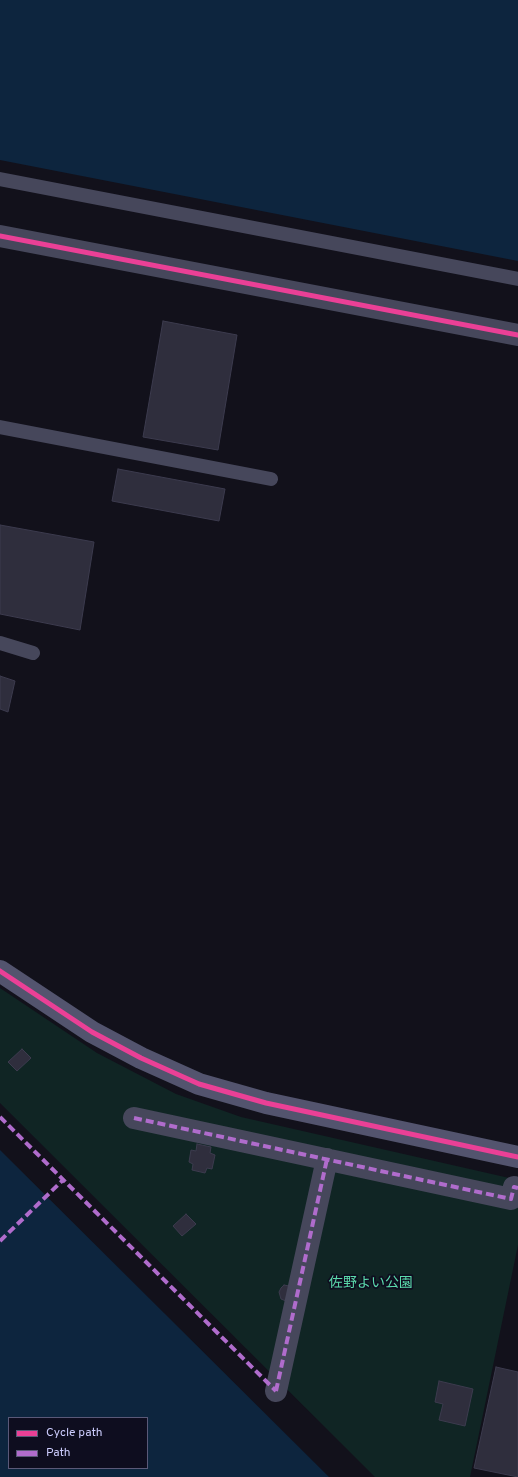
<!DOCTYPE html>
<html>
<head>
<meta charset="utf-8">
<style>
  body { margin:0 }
  #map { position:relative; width:518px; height:1477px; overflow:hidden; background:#12111b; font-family:Overpass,sans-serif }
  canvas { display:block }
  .legend { position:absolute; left:8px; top:1417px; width:140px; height:52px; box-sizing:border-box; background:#0e0d1f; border:1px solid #5a5978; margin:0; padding:5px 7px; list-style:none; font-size:12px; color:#ccccfd }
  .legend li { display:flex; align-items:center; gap:8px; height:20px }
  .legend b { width:20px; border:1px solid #5a5978 }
</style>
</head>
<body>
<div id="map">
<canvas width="518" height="1477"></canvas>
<ul class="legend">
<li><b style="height:5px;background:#ea4096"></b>Cycle path</li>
<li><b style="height:5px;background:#b06ccc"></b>Path</li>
</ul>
</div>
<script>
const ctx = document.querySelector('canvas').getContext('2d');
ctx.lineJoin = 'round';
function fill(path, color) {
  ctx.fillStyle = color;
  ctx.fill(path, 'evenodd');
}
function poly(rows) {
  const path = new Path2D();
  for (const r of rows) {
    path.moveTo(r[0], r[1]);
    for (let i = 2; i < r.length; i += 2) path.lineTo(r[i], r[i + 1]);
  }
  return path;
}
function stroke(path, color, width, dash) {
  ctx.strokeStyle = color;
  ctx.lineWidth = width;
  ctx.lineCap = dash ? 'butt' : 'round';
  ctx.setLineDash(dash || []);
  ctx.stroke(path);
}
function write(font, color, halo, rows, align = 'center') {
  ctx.font = font + ' Overpass,"Noto Sans JP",sans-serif';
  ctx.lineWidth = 3.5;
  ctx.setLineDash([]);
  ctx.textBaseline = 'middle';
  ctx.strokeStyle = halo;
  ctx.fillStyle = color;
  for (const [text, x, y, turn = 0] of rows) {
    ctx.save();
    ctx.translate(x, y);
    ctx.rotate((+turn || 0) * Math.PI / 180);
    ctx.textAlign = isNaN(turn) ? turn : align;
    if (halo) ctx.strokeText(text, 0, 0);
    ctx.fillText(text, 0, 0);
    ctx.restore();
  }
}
const green = poly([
  [0,988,97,1053,176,1094,241,1117,518,1180,518,1245,470,1477,375,1477,0,1103]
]);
const water = poly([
  [0,0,518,0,518,261,0,160],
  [0,1150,329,1477,0,1477],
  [9,1418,147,1418,147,1468,9,1468]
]);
const building = poly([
  [163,321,237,335,218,450,143,437,163,321],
  [118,469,225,489,219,521,112,501,118,469],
  [0,525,94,542,80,630,0,614,0,525],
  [0,676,15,681,8,712,0,709,0,676],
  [22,1049,31,1058,17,1071,8,1062,22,1049],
  [197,1144,211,1147,210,1153,215,1155,212,1169,207,1168,205,1173,192,1170,193,1164,189,1162,191,1150,196,1151,197,1144],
  [186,1214,196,1224,182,1236,173,1226,186,1214],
  [284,1285,289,1286,286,1301,281,1299,279,1292,281,1288,284,1285],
  [496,1367,518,1372,518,1477,474,1468,496,1367],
  [439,1381,473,1389,465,1426,439,1420,443,1404,435,1402,439,1381]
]);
const lane = poly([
  [0,179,518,279],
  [0,427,271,479],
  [0,643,33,653]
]);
const street = poly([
  [0,236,518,335],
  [134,1118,511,1199,514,1187,518,1188],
  [276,1391,327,1159]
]);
const secondary = poly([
  [0,971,92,1032,141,1058,199,1084,266,1103,518,1157]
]);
const quiet = poly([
  [0,1117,276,1391],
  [134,1118,511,1199,514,1187,518,1188],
  [0,1241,63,1180],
  [276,1391,327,1159]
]);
const cycleway = poly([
  [0,236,518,335],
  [0,971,92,1032,141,1058,199,1084,266,1103,518,1157]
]);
const parkNames = [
  ["佐野よい公園",371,1284]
];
fill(green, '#102524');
fill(water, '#0d253e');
fill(building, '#2f2e3d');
stroke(building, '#3c3b4e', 1);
stroke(lane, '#46475b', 14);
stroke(street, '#46475b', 22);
stroke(secondary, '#53546e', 22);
stroke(quiet, '#b06ccc', 4, [8, 4]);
stroke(cycleway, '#ea4096', 5);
write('14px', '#5bdaac', '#0e0d1f', parkNames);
</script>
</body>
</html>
